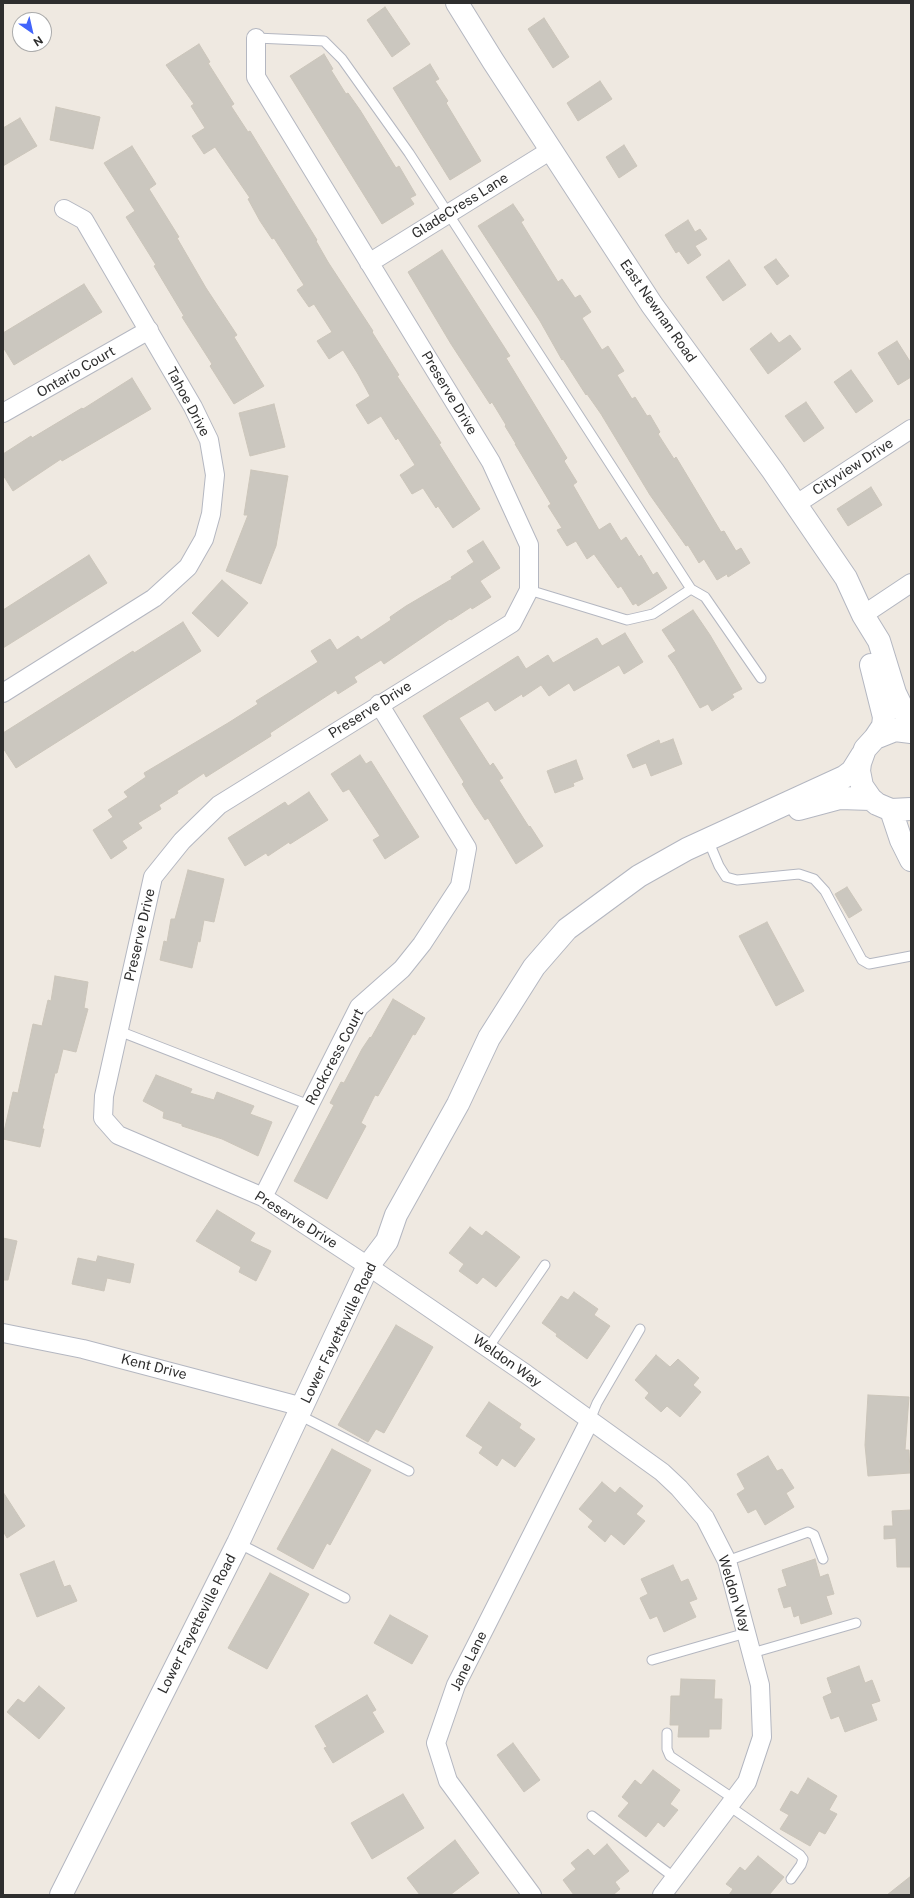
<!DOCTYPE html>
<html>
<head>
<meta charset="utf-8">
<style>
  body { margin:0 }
  #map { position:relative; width:914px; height:1898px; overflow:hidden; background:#efe9e1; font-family:"Public Sans",sans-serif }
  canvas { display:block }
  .frame { position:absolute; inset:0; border:4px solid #2e2e2e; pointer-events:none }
  .north { position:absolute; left:12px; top:12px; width:40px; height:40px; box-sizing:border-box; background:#fff; border:1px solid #ababab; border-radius:50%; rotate:146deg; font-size:11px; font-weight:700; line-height:16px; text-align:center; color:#2e2e2e }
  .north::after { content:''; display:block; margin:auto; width:14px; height:18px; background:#4264fb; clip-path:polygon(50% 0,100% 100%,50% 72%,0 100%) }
</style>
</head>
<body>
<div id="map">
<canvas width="914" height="1898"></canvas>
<div class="frame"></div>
<div class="north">N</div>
</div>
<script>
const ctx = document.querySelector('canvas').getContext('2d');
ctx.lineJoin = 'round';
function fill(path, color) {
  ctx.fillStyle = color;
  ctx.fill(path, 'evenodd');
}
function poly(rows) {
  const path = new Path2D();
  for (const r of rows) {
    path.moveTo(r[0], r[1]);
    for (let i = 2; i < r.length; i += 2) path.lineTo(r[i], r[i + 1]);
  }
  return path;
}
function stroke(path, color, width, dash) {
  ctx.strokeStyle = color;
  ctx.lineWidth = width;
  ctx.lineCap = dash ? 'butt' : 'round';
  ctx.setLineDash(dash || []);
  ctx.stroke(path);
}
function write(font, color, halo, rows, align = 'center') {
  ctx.font = font + ' "Public Sans",sans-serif';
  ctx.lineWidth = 3;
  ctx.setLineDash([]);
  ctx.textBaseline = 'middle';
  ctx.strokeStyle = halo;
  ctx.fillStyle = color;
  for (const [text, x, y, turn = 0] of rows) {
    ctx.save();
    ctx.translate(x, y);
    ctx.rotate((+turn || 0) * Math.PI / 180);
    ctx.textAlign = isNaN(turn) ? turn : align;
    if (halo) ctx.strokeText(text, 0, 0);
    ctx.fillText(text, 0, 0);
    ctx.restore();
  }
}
const building = poly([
  [385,7,410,44,392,57,367,20,385,7],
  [544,18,569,57,553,68,528,29,544,18],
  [199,44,210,62,208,63,234,104,231,106,248,132,250,131,277,175,317,240,316,241,328,262,373,331,372,332,399,375,397,376,441,443,439,444,480,509,453,528,438,506,436,508,423,488,412,494,400,475,415,465,398,438,396,440,381,416,368,424,356,405,370,396,358,374,343,350,329,359,317,341,332,332,314,304,309,307,297,290,304,285,274,238,272,239,260,221,248,199,250,198,215,147,204,154,192,136,205,128,191,106,194,104,166,65,199,44],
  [324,54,333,69,331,70,346,94,348,93,360,110,396,168,399,166,416,195,410,198,414,204,382,224,290,76,324,54],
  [430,64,439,79,435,81,448,101,446,103,481,161,450,180,393,88,430,64],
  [600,81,612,99,578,121,567,103,600,81],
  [56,107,100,117,93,149,50,140,56,107],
  [20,118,37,146,3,166,3,128,20,118],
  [624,145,637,166,619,178,606,157,624,145],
  [132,146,156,184,149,189,179,237,177,238,206,288,237,335,234,337,264,386,234,404,210,366,212,364,182,317,184,316,154,266,156,265,126,217,135,211,104,163,132,146],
  [513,204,524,220,521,222,558,282,562,279,575,298,580,295,591,312,582,318,602,350,608,346,624,371,617,375,632,399,635,397,647,416,650,415,660,432,658,434,674,459,676,457,721,532,724,531,736,551,741,548,750,563,728,577,727,574,717,580,704,559,699,563,688,545,686,546,650,495,601,414,587,394,586,395,563,359,562,360,540,321,478,226,513,204],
  [688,220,695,232,700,229,707,239,695,246,701,255,688,264,679,251,676,253,665,235,688,220],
  [442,250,510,356,506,358,567,458,564,461,577,482,573,485,599,530,610,523,621,541,626,537,639,557,641,555,653,575,657,572,667,588,638,606,636,603,633,605,621,586,618,588,594,554,587,559,576,541,567,546,557,530,562,528,548,506,551,504,515,444,516,444,505,426,506,425,492,402,490,404,451,344,408,272,442,250],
  [776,259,789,276,777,285,764,267,776,259],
  [729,260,746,285,723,301,706,277,729,260],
  [84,284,102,312,14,365,3,347,3,333,84,284],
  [771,333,779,343,790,335,801,349,768,374,750,349,771,333],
  [897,341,911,363,911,377,898,385,878,353,897,341],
  [851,370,873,401,856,413,834,382,851,370],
  [132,378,151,409,62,461,61,459,13,491,3,475,3,454,31,436,32,438,82,408,83,409,132,378],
  [806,402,824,428,804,442,785,416,806,402],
  [274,404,285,447,250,456,239,413,274,404],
  [251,470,288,476,276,546,261,584,226,571,248,515,244,515,251,470],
  [871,487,882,505,848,526,837,509,871,487],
  [483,541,500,568,480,581,491,597,472,609,471,607,451,620,450,619,384,664,381,660,354,677,357,682,338,694,336,690,270,733,271,736,206,777,204,773,177,791,178,793,159,805,161,809,138,823,142,828,122,841,127,848,111,859,93,830,113,817,108,810,128,797,124,792,146,777,144,773,228,723,258,704,256,701,318,662,311,651,330,639,337,650,358,636,361,640,391,620,390,617,406,606,452,579,451,577,474,562,467,551,483,541],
  [89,555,107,583,3,648,3,610,89,555],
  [222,580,248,603,218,637,192,613,222,580],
  [693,610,710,635,742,689,732,694,734,697,712,711,708,704,700,708,675,666,668,656,676,651,662,630,693,610],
  [183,622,201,651,16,768,3,748,3,733,133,651,134,653,183,622],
  [625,633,643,662,624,674,619,665,574,691,569,683,549,696,541,685,523,697,522,694,495,711,488,701,459,718,490,766,493,763,503,778,499,780,529,827,530,826,543,846,516,864,488,818,485,820,475,805,462,784,464,782,423,716,518,656,526,669,548,655,553,663,597,638,602,646,625,633],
  [673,739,682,764,651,776,646,763,633,768,627,755,659,740,660,744,673,739],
  [360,755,366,764,371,761,419,837,385,859,373,840,380,836,349,789,343,792,331,774,360,755],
  [576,760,583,779,573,783,574,786,555,793,547,771,576,760],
  [309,792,328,820,290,844,289,842,268,856,266,853,245,866,228,838,285,802,288,806,309,792],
  [188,870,224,879,214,922,204,920,200,942,198,941,192,968,160,960,164,941,167,942,171,919,175,919,188,870],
  [847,887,862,910,849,918,835,894,847,887],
  [767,922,804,991,776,1006,739,936,767,922],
  [55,976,88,982,84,1008,88,1009,76,1052,63,1049,57,1073,55,1073,42,1129,44,1129,40,1147,3,1139,3,1136,13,1092,18,1093,33,1024,42,1026,48,1000,51,1001,55,976],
  [393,999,425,1018,415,1035,413,1034,378,1096,375,1095,361,1123,366,1126,327,1199,294,1181,334,1105,330,1103,341,1082,344,1083,362,1049,370,1037,371,1038,393,999],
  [156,1075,192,1089,190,1093,214,1100,217,1092,254,1106,250,1114,272,1122,258,1156,222,1139,182,1126,182,1124,163,1118,164,1112,143,1101,156,1075],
  [217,1210,255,1233,250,1241,271,1251,256,1281,239,1272,241,1267,196,1241,217,1210],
  [470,1227,482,1236,486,1231,520,1257,496,1287,483,1277,477,1284,459,1271,464,1264,449,1253,470,1227],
  [3,1238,17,1241,8,1280,3,1280,3,1238],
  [98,1256,134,1264,130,1283,107,1278,104,1291,72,1284,78,1258,96,1262,98,1256],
  [574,1292,598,1309,594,1315,610,1326,587,1359,556,1336,557,1334,542,1323,561,1296,568,1300,574,1292],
  [396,1325,433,1347,384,1433,376,1429,368,1442,338,1425,396,1325],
  [656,1355,670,1367,678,1359,699,1378,693,1385,701,1392,680,1417,667,1406,661,1412,645,1398,649,1393,635,1380,656,1355],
  [868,1395,909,1397,905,1450,909,1450,910,1473,868,1476,865,1445,868,1395],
  [489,1402,521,1424,519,1428,535,1439,515,1467,502,1458,497,1466,479,1453,483,1447,466,1436,489,1402],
  [332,1449,371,1470,330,1545,327,1543,313,1569,277,1549,332,1449],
  [768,1456,777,1471,782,1469,794,1488,786,1493,794,1507,765,1525,756,1509,748,1513,737,1494,745,1489,737,1474,768,1456],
  [602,1482,615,1493,620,1487,643,1506,636,1514,645,1521,624,1545,611,1534,605,1542,588,1527,593,1521,579,1509,602,1482],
  [3,1492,25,1526,7,1538,3,1531,3,1492],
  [911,1510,911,1567,897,1567,896,1538,884,1539,884,1526,893,1526,892,1511,911,1510],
  [815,1559,820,1577,828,1574,834,1594,826,1596,832,1614,801,1624,799,1615,794,1617,791,1606,784,1608,778,1589,787,1586,782,1570,815,1559],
  [54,1561,64,1587,70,1585,77,1601,37,1617,20,1574,54,1561],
  [673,1565,681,1582,688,1579,697,1599,689,1602,696,1617,664,1632,657,1616,650,1619,640,1598,648,1594,641,1579,673,1565],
  [270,1573,309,1594,267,1669,228,1648,270,1573],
  [390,1615,428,1636,412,1664,374,1643,390,1615],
  [859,1666,865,1683,872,1680,880,1701,871,1704,877,1720,845,1732,839,1716,831,1719,823,1697,832,1693,827,1678,859,1666],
  [681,1679,715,1680,714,1699,722,1699,721,1729,709,1729,709,1737,678,1737,679,1725,670,1725,671,1696,680,1696,681,1679],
  [39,1686,65,1708,39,1739,7,1712,18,1699,24,1703,39,1686],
  [367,1695,376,1710,372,1712,384,1732,333,1763,324,1748,327,1747,315,1726,367,1695],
  [513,1743,540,1780,524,1792,497,1755,513,1743],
  [653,1770,680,1790,670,1804,678,1810,664,1827,658,1822,646,1837,618,1816,629,1803,622,1797,635,1780,641,1785,653,1770],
  [808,1778,837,1796,829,1810,837,1814,825,1834,819,1831,810,1846,780,1829,789,1815,780,1810,791,1791,798,1795,808,1778],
  [403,1794,424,1828,372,1859,351,1823,403,1794],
  [455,1840,479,1873,450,1895,420,1895,407,1878,455,1840],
  [607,1844,629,1871,615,1882,620,1889,613,1895,574,1895,563,1880,576,1869,571,1863,588,1849,594,1856,607,1844],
  [758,1856,784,1877,769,1895,729,1895,733,1889,726,1884,740,1867,745,1871,758,1856],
  [911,1876,911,1895,887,1895,911,1876]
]);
const lane = poly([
  [256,38,324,41,342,59,409,153,691,589,705,597,761,678],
  [529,590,627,620,653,614,691,589],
  [708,840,719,866,726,877,737,880,799,874,814,879,825,891,862,960,869,964,911,956],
  [119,1031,309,1105],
  [488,1348,545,1265],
  [299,1415,409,1471],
  [590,1420,597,1403,640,1329],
  [238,1543,345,1598],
  [727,1561,808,1532,814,1535,823,1559],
  [752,1653,856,1623],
  [652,1660,746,1633],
  [667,1733,667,1749,670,1756,734,1799],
  [729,1806,800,1855,803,1859,801,1865,791,1879],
  [592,1816,675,1878]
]);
const street = poly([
  [256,38,256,77,491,462,529,545,529,590,512,623,219,805,182,841,153,877,104,1096,103,1118,118,1135,263,1197,368,1266,526,1374,662,1472,679,1488,705,1518,727,1561,760,1685,762,1737,747,1782,662,1895],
  [369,263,551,150],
  [3,413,149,330],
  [795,505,911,429],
  [863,615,911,583],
  [3,693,154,598,188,567,204,539,211,514,215,475,209,440,193,407,84,220,64,209],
  [263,1197,359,1007,402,969,422,944,460,886,467,848,379,704],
  [3,1333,83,1349,303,1407],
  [532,1895,448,1781,436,1743,456,1685,590,1420]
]);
const secondary = poly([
  [457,3,493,61,652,305,773,471,846,578,863,615,879,641,895,693,911,726],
  [871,665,884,717,883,726,875,738],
  [911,732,895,730,875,738,865,749,860,763,859,771,862,786,871,799,877,804,891,810,911,809],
  [799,809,840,798,871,799],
  [891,810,901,840,911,860],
  [61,1895,238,1543,368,1266,387,1241,396,1215,458,1104,489,1038,534,967,567,929,639,876,687,849,844,777,852,771,862,755]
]);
const streetNames = [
  ["GladeCress Lane",460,206,-32],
  ["East Newnan Road",658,311,55],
  ["Ontario Court",76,372,-30],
  ["Preserve Drive",449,393,59],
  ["Tahoe Drive",188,402,62],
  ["Cityview Drive",853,467,-33],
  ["Preserve Drive",370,710,-32],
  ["Preserve Drive",140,935,-77],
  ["Rockcress Court",335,1057,-62],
  ["Preserve Drive",296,1220,32],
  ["Lower Fayetteville Road",339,1333,-64],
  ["Weldon Way",507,1361,35],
  ["Kent Drive",154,1367,14],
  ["Weldon Way",734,1594,73],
  ["Lower Fayetteville Road",197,1624,-63],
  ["Jane Lane",469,1661,-64]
];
fill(building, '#cbc7bf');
stroke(building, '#cbc5ba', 1);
stroke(lane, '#b4b7c1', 11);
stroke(street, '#b4b7c1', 20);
stroke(secondary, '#b4b7c1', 24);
stroke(lane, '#fff', 9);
stroke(street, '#fff', 18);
stroke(secondary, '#fff', 22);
write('14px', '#2e2e2e', '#fff', streetNames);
</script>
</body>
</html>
